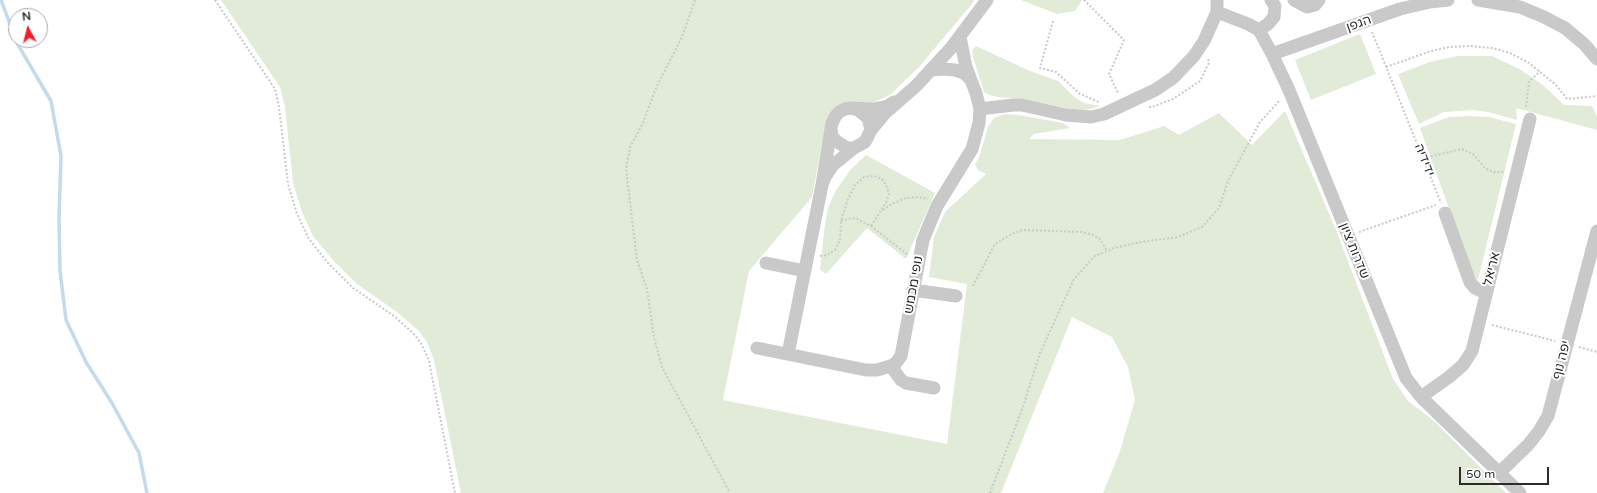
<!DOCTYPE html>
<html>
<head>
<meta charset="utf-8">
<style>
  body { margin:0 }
  #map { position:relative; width:1597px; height:493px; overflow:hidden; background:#fff; font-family:"Varela Round",sans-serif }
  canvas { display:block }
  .north { position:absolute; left:8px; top:8px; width:40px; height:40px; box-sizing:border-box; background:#fff; border:1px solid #ababab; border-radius:50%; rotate:353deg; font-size:11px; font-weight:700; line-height:16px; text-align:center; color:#2c2c2c }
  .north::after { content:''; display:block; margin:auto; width:14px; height:18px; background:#f21f2a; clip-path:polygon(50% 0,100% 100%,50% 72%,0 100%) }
  .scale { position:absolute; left:1459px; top:467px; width:90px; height:18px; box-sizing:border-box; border:2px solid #2c2c2c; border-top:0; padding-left:5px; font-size:12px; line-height:14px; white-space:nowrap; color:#2c2c2c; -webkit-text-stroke:3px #fff; paint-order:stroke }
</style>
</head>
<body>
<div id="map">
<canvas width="1597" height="493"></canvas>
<div class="north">N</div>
<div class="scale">50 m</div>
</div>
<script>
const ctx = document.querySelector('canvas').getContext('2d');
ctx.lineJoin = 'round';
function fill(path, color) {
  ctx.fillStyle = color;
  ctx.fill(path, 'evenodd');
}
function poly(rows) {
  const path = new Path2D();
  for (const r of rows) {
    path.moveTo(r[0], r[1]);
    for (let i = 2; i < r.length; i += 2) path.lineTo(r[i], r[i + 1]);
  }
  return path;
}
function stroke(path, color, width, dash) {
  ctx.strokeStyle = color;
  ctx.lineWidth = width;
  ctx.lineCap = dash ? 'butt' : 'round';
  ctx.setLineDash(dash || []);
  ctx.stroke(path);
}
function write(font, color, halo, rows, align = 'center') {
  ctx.font = font + ' "Varela Round","Noto Sans Hebrew",sans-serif';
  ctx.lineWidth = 4;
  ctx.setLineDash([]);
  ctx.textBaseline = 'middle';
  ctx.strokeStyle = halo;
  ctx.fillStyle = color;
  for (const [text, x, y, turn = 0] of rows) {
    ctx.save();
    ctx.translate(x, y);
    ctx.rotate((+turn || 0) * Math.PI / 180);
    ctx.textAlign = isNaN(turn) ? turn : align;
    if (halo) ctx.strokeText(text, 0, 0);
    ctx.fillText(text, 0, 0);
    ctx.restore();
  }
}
const green = poly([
  [221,0,974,0,971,5,919,67,890,95,867,105,854,104,825,129,812,197,749,271,723,400,947,444,967,284,929,277,934,237,945,212,986,174,978,170,975,164,979,158,988,127,994,118,1004,114,1019,115,1063,123,1070,128,1034,134,1029,139,1120,140,1164,126,1179,135,1219,113,1252,145,1285,111,1336,230,1393,379,1408,401,1433,420,1506,493,1103,493,1119,454,1135,400,1128,367,1112,337,1072,317,1001,493,461,493,434,360,427,342,419,331,397,312,357,284,332,259,313,236,302,212,293,183,285,107,280,87],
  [1021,0,1082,0,1075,11,1057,14],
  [1360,34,1376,74,1311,100,1295,60],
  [976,46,1030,71,1058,81,1073,96,1084,103,1101,106,1086,110,1071,109,1024,99,998,97,990,95,984,92,973,57,972,50],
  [1457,56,1492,56,1521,70,1543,85,1564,105,1592,106,1597,116,1597,130,1516,108,1517,120,1488,112,1473,110,1444,112,1419,124,1398,74,1430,62],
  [1471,116,1489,117,1516,124,1478,280,1473,275,1420,128,1449,117],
  [866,155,935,193,906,259,867,228,826,274,820,270,825,224,828,208,836,190,851,169]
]);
const stream = poly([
  [1,0,17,43,51,101,61,156,59,218,60,271,66,320,86,362,112,403,139,453,147,493]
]);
const path = poly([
  [215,0,275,89,279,107,288,184,297,214,309,239,328,263,353,288,394,316,415,335,422,345,429,361,455,493],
  [695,0,682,37,656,88,643,123,630,147,626,169,637,260,647,289,654,338,662,367,730,493],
  [1084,0,1124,40,1109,74,1118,93],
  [1053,21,1040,68,1056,72,1080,94,1099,102],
  [1372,32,1441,203],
  [1386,67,1431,51,1449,47,1470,46,1492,48,1510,53,1529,63,1556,85,1567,99,1597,96],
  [1149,107,1152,107,1173,99,1200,81,1209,63,1208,58],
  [1526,107,1529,82,1540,71],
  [1423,158,1462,149,1473,154,1485,168,1493,172,1504,172],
  [841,221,852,218,857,219,871,226,908,255],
  [871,226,880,212,892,204,906,198,918,197,928,199],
  [1359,232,1436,205],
  [820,256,827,255,835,250,840,240,841,221,848,199,855,185,864,177,874,176,882,179,886,185,889,193,887,201,880,212],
  [973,286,995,244,1012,234,1022,230,1082,232,1094,235,1100,239,1107,251],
  [1492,325,1555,341],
  [1579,347,1597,352],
  [990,493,1023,407,1040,353,1074,279,1095,256,1114,248,1141,242,1178,237,1202,227,1219,208,1228,181,1260,122,1280,100]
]);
const minor = poly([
  [1217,0,1217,12,1248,24,1259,30,1272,54,1289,90,1406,378,1421,397,1520,493],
  [1294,0,1307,7,1315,5,1319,0],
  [1478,0,1520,7,1544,17,1565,28,1584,44,1597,59],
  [1259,30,1268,24,1274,17,1275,6,1271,0],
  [1272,54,1400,9,1430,2,1448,0],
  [931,70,944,69,955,70,964,73,970,79],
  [851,108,858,110,868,118,871,130,865,142,854,148,847,148,836,141,832,136,831,129,832,123,835,117,839,112,845,109,851,108,873,109,888,106,894,102],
  [980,109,1013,105,1022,105,1066,115,1091,117,1104,114,1155,90,1173,78,1194,56,1204,41,1217,12],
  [831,129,822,185,825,177,833,165,854,148],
  [871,130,885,113,916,86,951,48,987,0],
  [1445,213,1470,282,1475,288,1486,293],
  [766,263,805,271],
  [913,290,956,296],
  [757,348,866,370,877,370,887,367,895,364,901,356,923,240,937,206,972,149,979,123,980,109,976,93,966,67,960,37],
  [788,354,822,185],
  [891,366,901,380,906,383,934,388],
  [1421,397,1449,377,1463,365,1472,351,1530,119],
  [1499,473,1528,445,1539,431,1548,416,1597,231]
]);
const streetNames = [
  ["הגפן",1359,24,-19],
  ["ידידיה",1424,160,68],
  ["שדרות ציון",1354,251,68],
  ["אריאל",1492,269,-76],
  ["נופי מכמש",914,285,-80],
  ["יפה נוף",1562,360,-76]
];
fill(green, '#e2ebd8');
stroke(stream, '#c2dbed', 3.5);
stroke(path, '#c9c9c9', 2, [2, 2]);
stroke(minor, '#c9c9c9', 13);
write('13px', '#2c2c2c', '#fff', streetNames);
</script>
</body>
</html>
